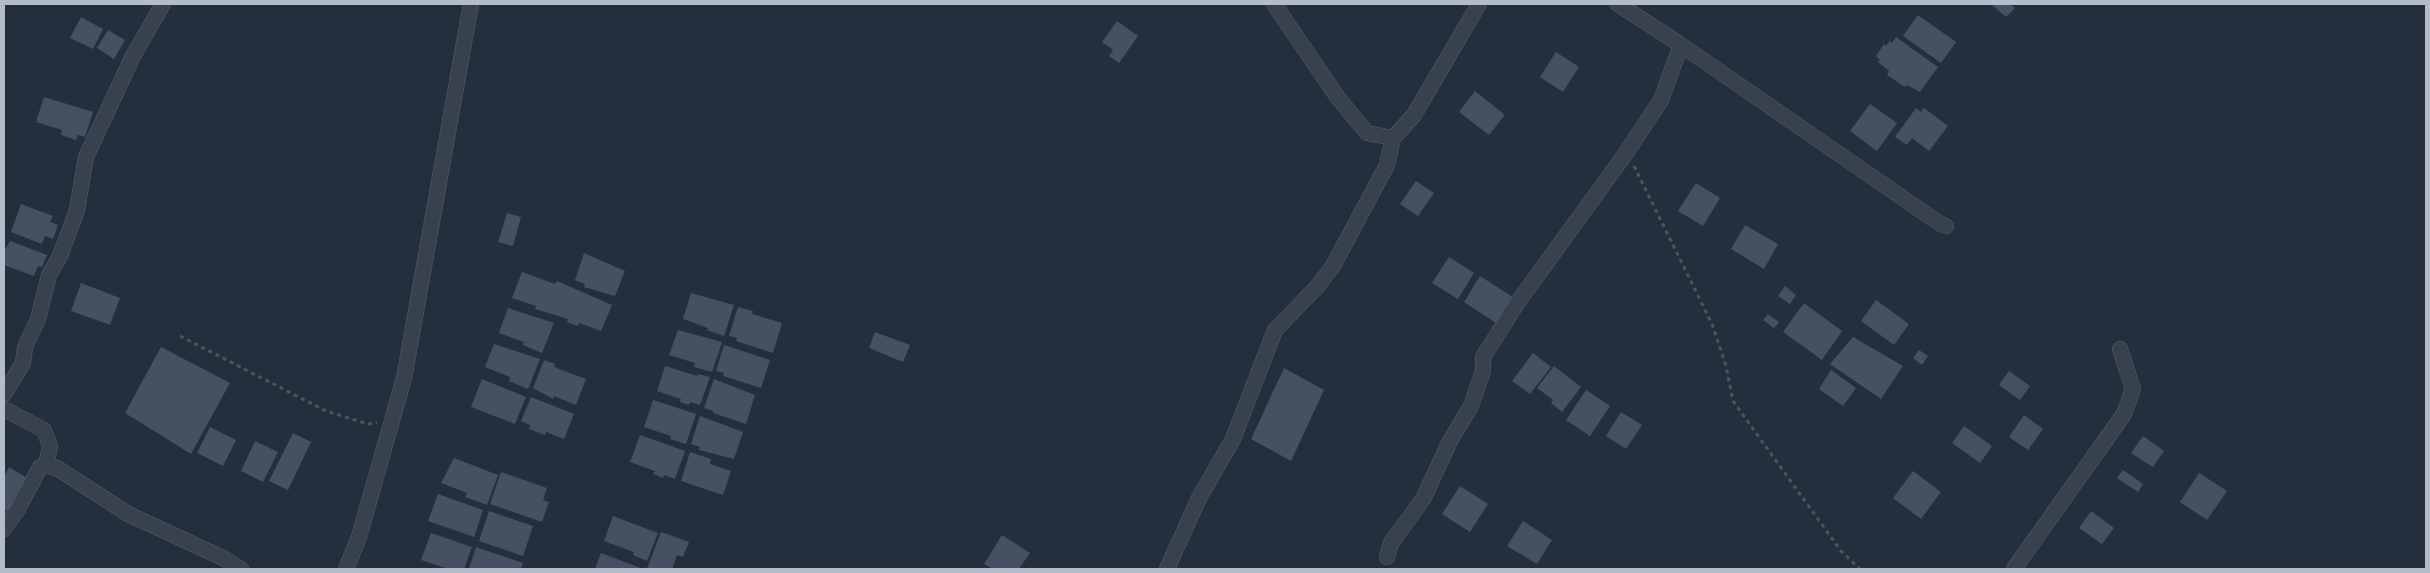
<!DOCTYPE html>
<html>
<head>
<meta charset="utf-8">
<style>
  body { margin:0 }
  #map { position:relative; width:2430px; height:573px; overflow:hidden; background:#242f3e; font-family:"Exo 2",sans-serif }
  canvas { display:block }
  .frame { position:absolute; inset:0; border:5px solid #b4bcc9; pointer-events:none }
</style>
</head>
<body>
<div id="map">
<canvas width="2430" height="573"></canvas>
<div class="frame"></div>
</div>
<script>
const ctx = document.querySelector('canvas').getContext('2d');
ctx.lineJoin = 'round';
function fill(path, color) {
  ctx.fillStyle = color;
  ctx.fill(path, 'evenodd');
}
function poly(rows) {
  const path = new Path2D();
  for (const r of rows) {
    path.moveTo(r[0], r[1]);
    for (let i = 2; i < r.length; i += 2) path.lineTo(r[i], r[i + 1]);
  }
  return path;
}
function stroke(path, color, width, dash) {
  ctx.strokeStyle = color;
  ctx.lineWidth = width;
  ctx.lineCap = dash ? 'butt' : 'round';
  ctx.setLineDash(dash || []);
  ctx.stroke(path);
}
const building = poly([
  [1991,4,2010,4,2015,8,2006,17],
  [1918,15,1956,42,1941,63,1903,36],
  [81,17,103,29,93,49,70,38],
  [1117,21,1138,36,1119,63,1109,56,1113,50,1102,42],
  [108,30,125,40,114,59,97,48],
  [1896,37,1938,67,1920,92,1907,85,1905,87,1887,75,1889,71,1878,62,1880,60,1876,56,1884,44,1886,46,1890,41,1892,43],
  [1556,52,1579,67,1563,92,1540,77],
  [1475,91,1505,115,1489,135,1459,112],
  [44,97,93,112,85,137,78,135,76,140,61,135,62,130,36,122],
  [1870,104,1897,123,1877,151,1850,131],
  [1916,108,1921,112,1924,108,1948,126,1929,151,1912,138,1907,145,1895,137],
  [1416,181,1434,193,1418,216,1400,204],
  [1696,183,1720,198,1703,226,1678,211],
  [21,204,53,216,50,222,58,225,53,239,45,236,42,244,11,232],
  [507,213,521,217,513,246,498,242],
  [1745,225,1778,244,1764,269,1731,249],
  [10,241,47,255,42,267,38,266,34,276,4,265,4,251],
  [584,253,625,271,615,296,584,287,585,284,575,280],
  [1449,257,1474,273,1458,299,1432,283],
  [522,272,555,284,557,281,612,305,601,331,579,323,577,326,567,322,568,319,535,309,536,306,512,298],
  [1480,276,1516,299,1499,325,1464,302],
  [81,283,120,298,110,325,71,311],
  [1785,286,1796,295,1790,304,1778,296],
  [691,293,734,305,724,336,707,330,708,328,683,319],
  [1876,300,1909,324,1894,345,1861,321],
  [1804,303,1842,331,1822,360,1783,332],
  [738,307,753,311,752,314,782,323,773,353,736,341,737,338,729,336],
  [508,308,554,323,542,353,523,345,524,342,499,333],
  [1768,314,1779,322,1774,328,1763,320],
  [678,330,722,342,712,372,694,367,695,363,669,355],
  [875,332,910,345,903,362,869,348],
  [1853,337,1903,366,1881,399,1830,364],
  [494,344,540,359,528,389,509,381,510,377,485,367],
  [724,345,770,360,761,388,723,376,724,373,716,371],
  [161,347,230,383,191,454,125,413],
  [1919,350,1928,356,1922,365,1913,358],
  [1533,353,1551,367,1530,394,1512,381],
  [544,360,555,364,554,367,586,379,576,405,554,396,553,399,533,388],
  [665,366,697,376,698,374,710,377,700,405,690,402,689,405,680,402,681,399,657,391],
  [1554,366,1581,387,1562,412,1551,403,1553,400,1537,388],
  [1284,368,1324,390,1291,461,1251,439],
  [1831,370,1856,388,1843,406,1819,389],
  [2009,371,2030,386,2020,400,1999,385],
  [482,379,526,397,515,424,471,407],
  [714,379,755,395,746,424,713,413,713,411,704,408],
  [1586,390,1610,406,1590,436,1566,420],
  [531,397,574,414,564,439,546,432,545,435,529,429,530,425,521,421],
  [653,400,696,414,686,444,670,439,671,436,644,427],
  [1621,412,1642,425,1626,449,1606,436],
  [2024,415,2043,429,2028,450,2009,437],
  [700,416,743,432,734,459,699,450,700,447,691,444],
  [1964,426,1992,446,1980,463,1952,443],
  [210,427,236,440,223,466,197,453],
  [293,433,311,442,288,490,269,481],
  [640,435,685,451,675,479,664,475,663,478,653,474,655,471,630,462],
  [2143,436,2164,451,2153,467,2131,453],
  [255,441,278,452,263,482,241,471],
  [690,452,711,459,710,464,731,471,723,495,681,481],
  [454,458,498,475,487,505,465,497,467,493,441,483],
  [9,467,29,479,10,513,4,509,4,477],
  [2123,470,2143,484,2138,492,2117,478],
  [1913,471,1941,492,1921,519,1893,498],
  [501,472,547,488,543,500,549,502,542,522,490,504],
  [2199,473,2227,491,2207,520,2180,502],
  [1460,486,1488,504,1470,532,1442,514],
  [438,494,483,510,474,537,428,521],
  [489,511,533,526,523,556,479,541],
  [2091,511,2114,528,2102,544,2079,528],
  [613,516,658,533,647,561,633,555,634,552,604,541],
  [1523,521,1552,540,1537,564,1507,546],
  [661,532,689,542,683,557,677,555,672,569,647,569],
  [431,533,472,547,464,569,448,569,421,560],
  [1002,535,1030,553,1019,569,993,569,984,564],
  [476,547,523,563,521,569,469,569],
  [601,553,643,569,595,569]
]);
const path = poly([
  [1634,166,1712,324,1726,366,1733,401,1841,551,1860,569],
  [180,336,326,411,368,424,377,423]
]);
const street = poly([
  [1274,4,1338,98,1367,133,1393,138,1414,115,1479,4],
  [1618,4,1681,45],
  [4,394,23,363,25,347,38,319,49,275,60,256,77,210,86,157,133,56,163,4],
  [4,409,44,430,50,446,46,465],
  [4,529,18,509,40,467,46,465,57,468,128,514,223,558,241,569],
  [1387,557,1391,543,1423,499,1450,441,1471,406,1483,371,1483,357,1518,302,1626,153,1661,100,1681,45,1939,223,1946,226],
  [346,569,359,537,404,378,471,4],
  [1167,569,1199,498,1233,439,1275,330,1317,287,1333,266,1387,165,1393,138],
  [2014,569,2124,414,2133,389,2120,349]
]);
fill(building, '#455162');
stroke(street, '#565f6c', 16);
stroke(path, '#44595c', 3, [4, 4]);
stroke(street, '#38414e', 15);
</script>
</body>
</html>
